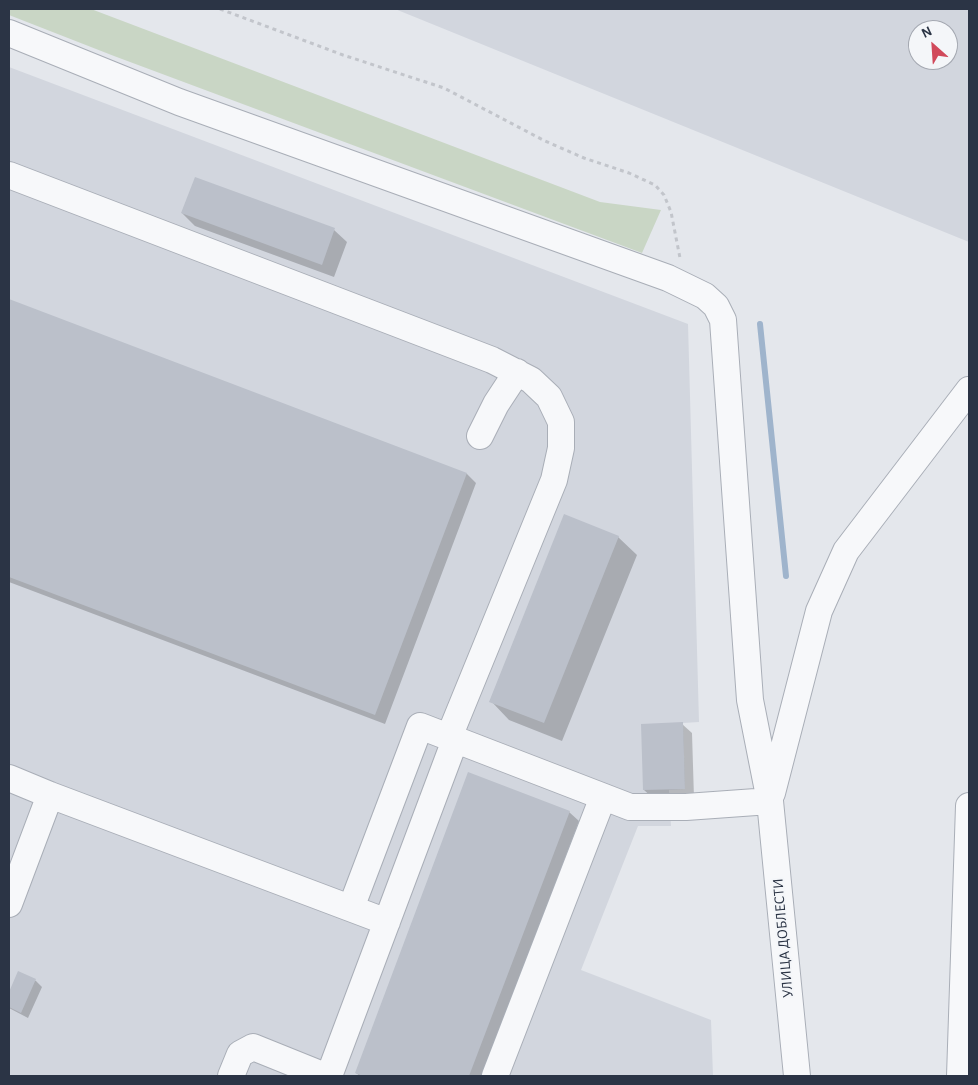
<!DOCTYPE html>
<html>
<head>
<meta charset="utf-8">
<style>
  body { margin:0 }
  #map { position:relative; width:978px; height:1085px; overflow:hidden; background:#e4e7ec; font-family:"Alegreya Sans",sans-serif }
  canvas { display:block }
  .frame { position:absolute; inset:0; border:10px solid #2b3445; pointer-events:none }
  .north { position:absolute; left:908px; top:20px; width:50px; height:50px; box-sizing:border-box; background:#f4f6f9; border:1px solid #a4a8b1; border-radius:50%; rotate:334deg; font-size:14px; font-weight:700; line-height:20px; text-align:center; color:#2b3445 }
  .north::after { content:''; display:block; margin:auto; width:18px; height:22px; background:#d1495b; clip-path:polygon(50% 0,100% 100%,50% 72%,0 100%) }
</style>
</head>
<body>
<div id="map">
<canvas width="978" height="1085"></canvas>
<div class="frame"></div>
<div class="north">N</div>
</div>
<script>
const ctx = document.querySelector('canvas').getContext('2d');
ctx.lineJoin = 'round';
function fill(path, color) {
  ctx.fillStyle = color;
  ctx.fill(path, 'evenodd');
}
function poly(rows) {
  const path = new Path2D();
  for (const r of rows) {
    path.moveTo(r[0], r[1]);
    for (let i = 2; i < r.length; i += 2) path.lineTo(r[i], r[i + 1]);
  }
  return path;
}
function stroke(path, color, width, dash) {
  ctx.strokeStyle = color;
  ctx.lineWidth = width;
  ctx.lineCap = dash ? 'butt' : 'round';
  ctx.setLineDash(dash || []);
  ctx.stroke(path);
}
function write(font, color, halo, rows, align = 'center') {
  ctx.font = font + ' "Alegreya Sans",sans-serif';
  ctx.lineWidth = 4;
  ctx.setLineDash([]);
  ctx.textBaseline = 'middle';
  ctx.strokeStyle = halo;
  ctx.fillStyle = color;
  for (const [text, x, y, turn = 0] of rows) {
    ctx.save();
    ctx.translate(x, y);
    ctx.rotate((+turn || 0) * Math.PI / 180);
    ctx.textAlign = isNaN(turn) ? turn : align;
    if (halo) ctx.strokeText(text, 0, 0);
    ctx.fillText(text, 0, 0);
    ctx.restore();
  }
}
const built = poly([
  [395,9,969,9,969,242],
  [918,30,948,30,948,60,918,60],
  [9,67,688,324,699,722,683,723,685,789,669,790,671,826,638,826,581,970,711,1020,713,1076,9,1076]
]);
const green = poly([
  [9,9,91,9,600,202,661,210,642,253,114,56,9,15]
]);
const shadow = poly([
  [182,213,334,230,347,242,334,277,195,226],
  [9,300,467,474,476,483,385,724,9,582],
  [618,537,637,555,562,741,509,720,491,701],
  [682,724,692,733,694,798,654,799,644,790],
  [569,812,579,821,482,1076,360,1076,356,1073],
  [19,973,36,981,42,987,28,1018,9,1008,9,995]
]);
const stream = poly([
  [760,324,786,576]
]);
const building = poly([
  [195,177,335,228,322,265,181,213],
  [9,299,467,473,375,715,9,577],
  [564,514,619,536,544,723,489,702],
  [683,722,685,789,643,790,641,724],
  [468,772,570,811,469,1076,363,1076,355,1073],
  [18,971,36,979,21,1013,9,1007,9,992]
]);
const path = poly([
  [220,9,343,55,444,88,545,141,584,158,629,173,655,185,664,195,671,212,680,258]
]);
const minor = poly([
  [9,33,179,102,668,278,705,296,716,306,723,320,750,700,770,801,797,1076],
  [9,175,492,360,531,380,549,397,561,422,561,448,554,480,449,737],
  [480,436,496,404,517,372],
  [9,778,50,795,387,922],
  [772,793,819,611,846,551,969,390],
  [9,904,50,795],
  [351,908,420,726,630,807,686,807,770,801],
  [231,1076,240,1054,253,1047,325,1076],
  [329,1076,455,740],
  [495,1076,603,797],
  [960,1076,969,806]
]);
const streetNames = [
  ["УЛИЦА ДОБЛЕСТИ",783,938,-95]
];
fill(built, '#d2d6de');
fill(green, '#c9d6c5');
fill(shadow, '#0003');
stroke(stream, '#9fb4cc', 6);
fill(building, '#bbc0ca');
stroke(minor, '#a9aeb7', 28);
stroke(path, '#c2c5cb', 3, [4, 4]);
stroke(minor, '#f7f8fa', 26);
write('15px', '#2b3445', '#f4f6f9', streetNames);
</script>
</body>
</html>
